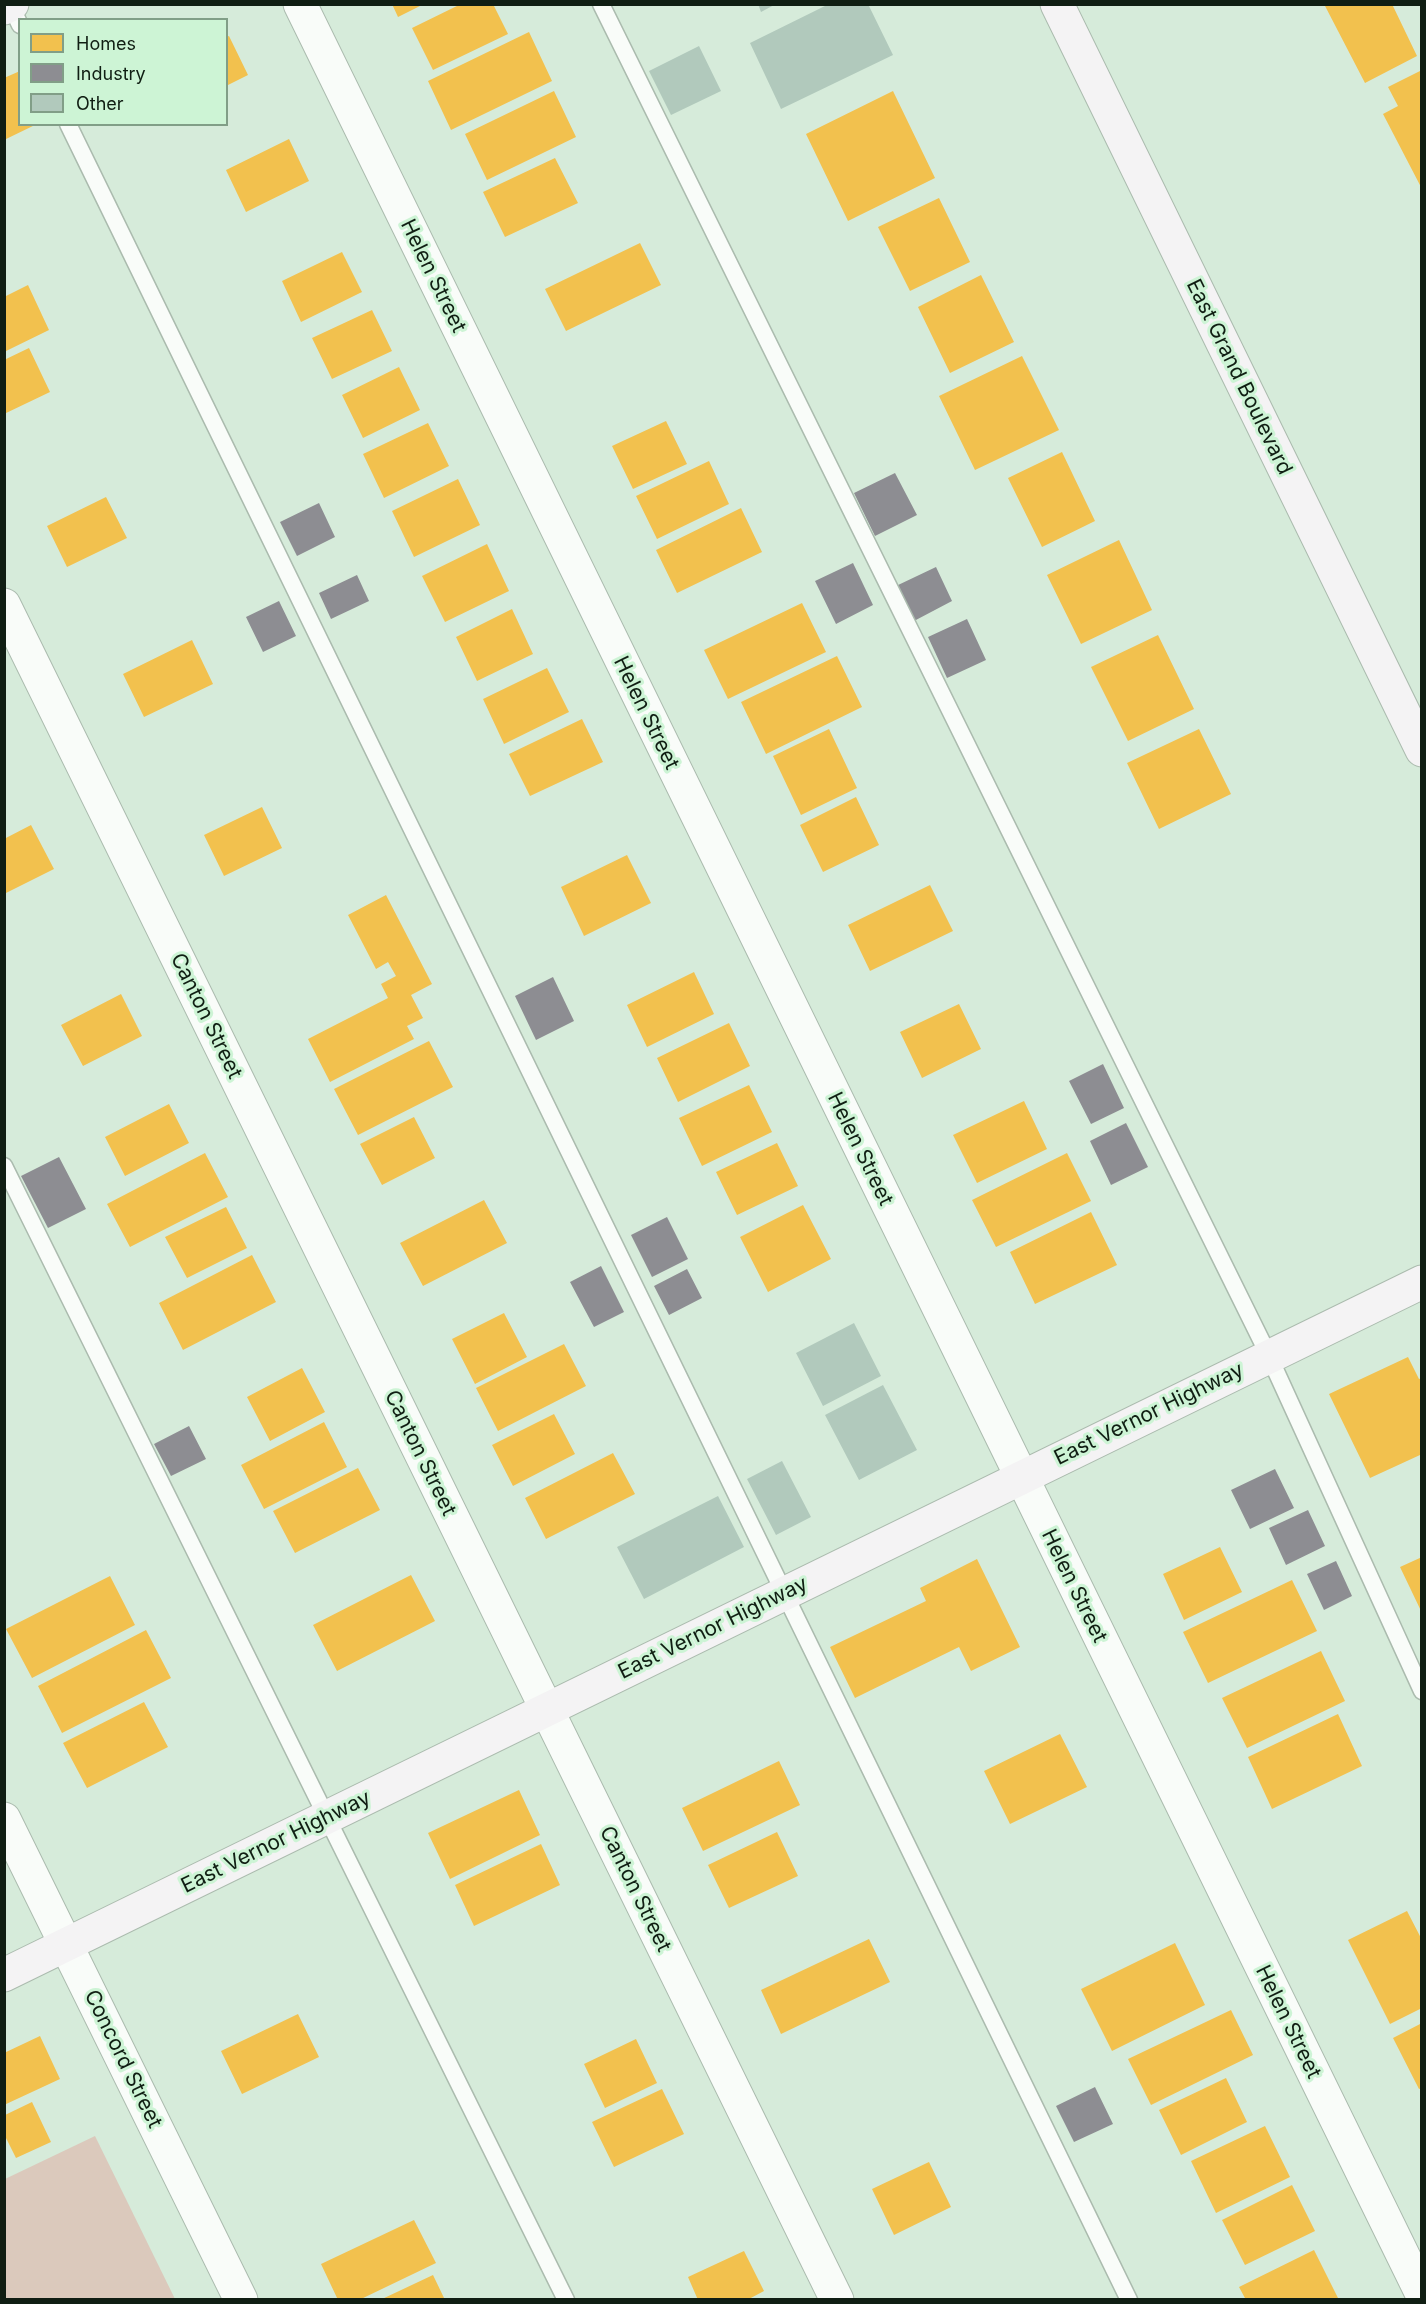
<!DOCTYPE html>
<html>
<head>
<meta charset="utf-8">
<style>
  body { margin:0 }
  #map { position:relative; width:1426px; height:2304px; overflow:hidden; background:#d6ebda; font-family:Inter,sans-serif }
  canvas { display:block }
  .frame { position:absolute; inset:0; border:6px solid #101e13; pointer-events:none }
  .legend { position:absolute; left:18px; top:18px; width:210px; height:108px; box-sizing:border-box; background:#cdf4d5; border:2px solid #819e87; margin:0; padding:8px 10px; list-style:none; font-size:18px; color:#101e13 }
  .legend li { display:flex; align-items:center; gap:12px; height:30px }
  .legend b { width:30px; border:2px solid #819e87 }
</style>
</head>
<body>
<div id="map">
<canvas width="1426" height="2304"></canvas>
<div class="frame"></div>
<ul class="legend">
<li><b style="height:16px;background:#f2c14e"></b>Homes</li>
<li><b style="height:16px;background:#8d8d92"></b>Industry</li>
<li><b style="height:16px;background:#b1c9bc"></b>Other</li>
</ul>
</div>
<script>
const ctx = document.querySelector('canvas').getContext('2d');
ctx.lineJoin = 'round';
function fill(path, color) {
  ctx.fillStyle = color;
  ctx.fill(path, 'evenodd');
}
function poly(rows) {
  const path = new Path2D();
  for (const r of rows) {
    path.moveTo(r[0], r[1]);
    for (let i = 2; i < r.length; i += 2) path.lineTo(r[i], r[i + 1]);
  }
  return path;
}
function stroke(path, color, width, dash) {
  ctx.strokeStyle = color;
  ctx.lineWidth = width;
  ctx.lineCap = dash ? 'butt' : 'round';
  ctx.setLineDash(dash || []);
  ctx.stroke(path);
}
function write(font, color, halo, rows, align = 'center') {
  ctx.font = font + ' Inter,sans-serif';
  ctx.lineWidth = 6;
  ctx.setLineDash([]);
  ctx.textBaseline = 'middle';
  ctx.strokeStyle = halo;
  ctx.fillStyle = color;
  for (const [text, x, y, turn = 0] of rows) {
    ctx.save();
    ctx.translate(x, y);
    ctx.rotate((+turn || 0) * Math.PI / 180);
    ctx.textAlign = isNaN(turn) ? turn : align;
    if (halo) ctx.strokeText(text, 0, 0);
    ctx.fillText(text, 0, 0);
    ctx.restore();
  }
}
const green = poly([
  [95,2136,175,2299,5,2299,5,2179]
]);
const homes = poly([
  [392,4,424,4,398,17],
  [461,4,493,4,508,34,433,70,412,28],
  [1324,4,1392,4,1417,56,1365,83],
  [529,32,552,81,451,130,428,81],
  [229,36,248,75,226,86,226,37],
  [1422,70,1422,189,1383,114,1398,106,1388,87],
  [20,71,20,124,37,124,4,140,4,78],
  [554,91,576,137,487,180,465,134],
  [893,91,935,178,848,221,806,134],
  [289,139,309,181,246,212,226,170],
  [555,158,578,203,505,237,483,192],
  [939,198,970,262,910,291,878,227],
  [640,243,661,285,566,331,545,289],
  [342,252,362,292,301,322,282,281],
  [981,275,1014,342,950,373,918,307],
  [28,285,49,330,4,352,4,297],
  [372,310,392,351,332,379,312,338],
  [29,348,50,392,4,414,4,360],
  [1022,356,1059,430,975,470,939,396],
  [399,367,420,410,363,438,342,395],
  [666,421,687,464,633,489,612,446],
  [428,423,449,466,384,498,363,454],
  [1062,452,1095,521,1042,547,1008,478],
  [709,461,729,504,657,539,636,496],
  [458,479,480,525,414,557,392,511],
  [106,497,127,538,67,567,47,526],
  [741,508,762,552,677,593,656,550],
  [1119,540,1152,610,1081,644,1047,575],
  [487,544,509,591,445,622,422,576],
  [802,603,826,652,728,699,704,650],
  [512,609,533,654,477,681,456,637],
  [1158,635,1194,709,1128,741,1091,667],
  [192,640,213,684,144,717,123,674],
  [837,656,862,707,766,754,741,702],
  [547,668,569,712,504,744,483,699],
  [582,719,603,762,530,796,509,754],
  [829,729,857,788,801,815,773,756],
  [1199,729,1231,794,1159,829,1127,763],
  [856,797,879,845,823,872,800,825],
  [262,807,282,848,224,876,204,835],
  [31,825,54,869,4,894,4,839],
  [627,855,651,903,584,936,561,887],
  [930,885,953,931,870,971,848,925],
  [386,895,432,984,411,995,423,1018,407,1026,414,1039,330,1082,308,1039,388,998,381,984,396,976,388,962,376,969,348,915],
  [694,972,714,1014,647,1047,627,1005],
  [121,994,142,1036,83,1066,61,1025],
  [959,1004,981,1049,922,1078,900,1032],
  [729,1023,750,1066,678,1102,657,1058],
  [429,1041,453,1087,358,1135,334,1089],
  [749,1085,772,1132,702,1166,679,1118],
  [1024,1101,1047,1149,977,1183,953,1135],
  [169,1104,189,1143,125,1176,105,1137],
  [414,1117,435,1158,382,1185,360,1144],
  [777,1143,798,1186,737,1215,716,1172],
  [205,1153,228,1197,130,1247,107,1204],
  [1067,1153,1091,1201,996,1247,972,1200],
  [484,1200,507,1243,423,1286,400,1243],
  [803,1205,831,1259,768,1292,740,1237],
  [226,1207,247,1248,187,1278,165,1237],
  [1091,1212,1117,1265,1035,1304,1010,1252],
  [252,1255,276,1302,183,1350,159,1303],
  [504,1313,527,1357,475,1384,452,1339],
  [564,1344,586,1386,498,1431,476,1388],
  [1408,1357,1419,1379,1422,1378,1422,1458,1420,1455,1370,1478,1329,1394],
  [302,1368,325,1412,270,1441,247,1397],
  [554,1414,575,1454,513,1486,492,1445],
  [324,1422,347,1467,264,1509,241,1465],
  [613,1453,635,1494,546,1539,525,1498],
  [358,1468,380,1510,295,1553,273,1511],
  [1220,1547,1242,1592,1184,1620,1163,1574],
  [1422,1557,1422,1613,1400,1567],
  [977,1559,1020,1647,971,1671,959,1647,855,1698,830,1647,926,1601,920,1588],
  [411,1575,435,1621,337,1671,313,1625],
  [110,1576,135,1625,32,1678,6,1629],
  [1292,1580,1317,1631,1208,1683,1183,1632],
  [146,1630,171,1678,62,1733,38,1686],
  [1321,1651,1345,1701,1247,1748,1222,1698],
  [144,1702,168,1747,87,1788,63,1743],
  [1338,1714,1362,1766,1272,1809,1248,1757],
  [1060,1734,1087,1787,1010,1824,984,1771],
  [779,1761,800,1805,703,1851,682,1808],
  [519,1790,540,1835,450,1879,428,1833],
  [777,1832,798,1876,729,1908,708,1865],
  [541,1844,560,1885,474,1926,455,1885],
  [1407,1911,1422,1940,1422,2008,1390,2024,1348,1940],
  [869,1939,890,1982,781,2034,761,1990],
  [1175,1943,1205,2005,1112,2051,1081,1989],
  [1231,2010,1253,2055,1151,2105,1128,2059],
  [298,2014,319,2057,242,2094,221,2051],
  [1422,2023,1422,2088,1419,2089,1393,2038],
  [40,2036,60,2079,4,2105,4,2053],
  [636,2039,657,2083,605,2108,584,2064],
  [1226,2078,1247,2122,1181,2155,1159,2110],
  [662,2089,684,2134,614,2167,592,2122],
  [32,2102,51,2142,16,2158,5,2136,5,2115],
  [1265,2126,1290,2177,1216,2213,1191,2161],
  [929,2162,951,2207,894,2235,872,2189],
  [1292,2185,1315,2231,1245,2265,1222,2220],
  [414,2220,436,2263,359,2300,338,2300,321,2264],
  [1314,2250,1339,2300,1246,2300,1239,2287],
  [744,2251,764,2291,747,2300,698,2300,688,2277],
  [433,2275,445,2300,380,2300]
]);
const industry = poly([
  [895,473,917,515,875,536,854,493],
  [319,503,335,537,297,556,280,522],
  [853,563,873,605,836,624,815,581],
  [936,567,952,601,914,621,896,586],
  [357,575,369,601,331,619,319,593],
  [279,601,296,636,263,652,246,617],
  [967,619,986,660,947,678,928,637],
  [553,977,574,1021,536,1040,515,996],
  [1103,1064,1124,1108,1091,1124,1069,1081],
  [1126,1123,1148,1167,1111,1185,1090,1141],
  [59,1157,86,1209,48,1228,21,1176],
  [667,1217,688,1259,652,1277,631,1235],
  [601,1266,624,1312,594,1327,570,1282],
  [687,1269,702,1298,669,1315,654,1286],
  [189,1426,206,1459,171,1476,154,1444],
  [1275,1469,1294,1508,1250,1529,1231,1490],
  [1308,1510,1325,1546,1286,1565,1269,1528],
  [1336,1561,1352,1596,1324,1610,1307,1574],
  [1095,2087,1113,2124,1074,2142,1056,2106]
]);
const building = poly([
  [758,4,776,4,761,12],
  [829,4,868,4,893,55,781,109,750,43],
  [699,46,721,91,671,115,649,71],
  [854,1323,881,1376,823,1406,796,1353],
  [883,1385,917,1450,859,1480,825,1415],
  [782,1461,811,1517,776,1535,747,1479],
  [718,1496,744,1547,644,1599,617,1547]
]);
const lane = poly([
  [10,4,20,25],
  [601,4,1269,1356,1422,1691],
  [68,124,1129,2300],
  [4,1166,566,2300]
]);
const street = poly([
  [300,4,1422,2294],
  [4,605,837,2300],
  [4,1819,241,2300]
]);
const secondary = poly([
  [1057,4,1422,750],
  [4,8,12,4],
  [4,1975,1422,1282]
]);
const streetNames = [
  ["Helen Street",433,276,64],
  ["East Grand Boulevard",1239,377,64],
  ["Helen Street",646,713,64],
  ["Canton Street",206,1016,64],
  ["Helen Street",860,1149,64],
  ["East Vernor Highway",1149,1414,-26],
  ["Canton Street",420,1453,64],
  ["Helen Street",1074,1586,64],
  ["East Vernor Highway",713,1628,-26],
  ["East Vernor Highway",276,1842,-26],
  ["Canton Street",635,1889,64],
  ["Helen Street",1288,2022,64],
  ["Concord Street",123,2059,64]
];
fill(green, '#dbc9bc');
fill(homes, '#f2c14e');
fill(industry, '#8d8d92');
fill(building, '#b1c9bc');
stroke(lane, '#abbbae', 19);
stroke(street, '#abbbae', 35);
stroke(secondary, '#abbbae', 35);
stroke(lane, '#f9fcf9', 16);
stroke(street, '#f9fcf9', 33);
stroke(secondary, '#f4f3f4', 33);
write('21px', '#101e13', '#cdf4d5', streetNames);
</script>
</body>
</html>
